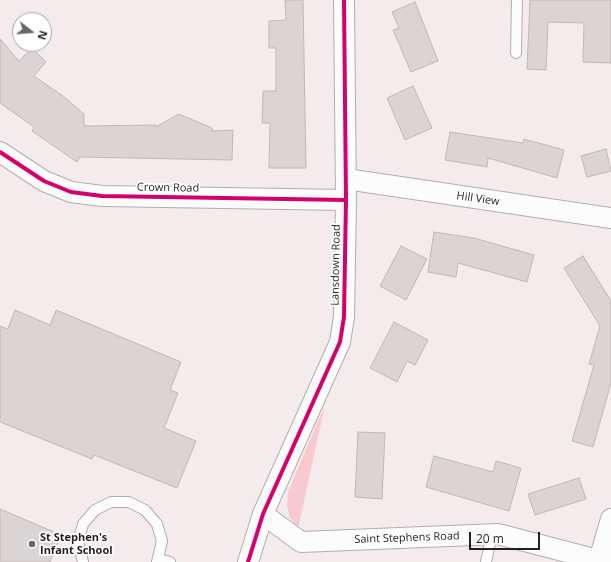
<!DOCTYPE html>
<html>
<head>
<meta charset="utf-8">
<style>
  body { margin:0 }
  #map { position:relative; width:611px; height:562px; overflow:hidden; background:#f4ebec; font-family:"Open Sans",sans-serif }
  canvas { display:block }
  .north { position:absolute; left:12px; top:12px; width:40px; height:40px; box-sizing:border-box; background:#fff; border:1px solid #a7a5a5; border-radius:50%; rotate:107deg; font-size:11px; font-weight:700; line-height:16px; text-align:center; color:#241e1e }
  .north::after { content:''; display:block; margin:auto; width:14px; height:18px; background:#6d6666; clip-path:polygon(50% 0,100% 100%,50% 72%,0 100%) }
  .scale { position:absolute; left:469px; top:532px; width:71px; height:18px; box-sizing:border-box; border:2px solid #241e1e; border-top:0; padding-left:5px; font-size:12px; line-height:14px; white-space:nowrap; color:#241e1e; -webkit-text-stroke:3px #fff; paint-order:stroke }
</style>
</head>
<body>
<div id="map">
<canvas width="611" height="562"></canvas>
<div class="north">N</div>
<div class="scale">20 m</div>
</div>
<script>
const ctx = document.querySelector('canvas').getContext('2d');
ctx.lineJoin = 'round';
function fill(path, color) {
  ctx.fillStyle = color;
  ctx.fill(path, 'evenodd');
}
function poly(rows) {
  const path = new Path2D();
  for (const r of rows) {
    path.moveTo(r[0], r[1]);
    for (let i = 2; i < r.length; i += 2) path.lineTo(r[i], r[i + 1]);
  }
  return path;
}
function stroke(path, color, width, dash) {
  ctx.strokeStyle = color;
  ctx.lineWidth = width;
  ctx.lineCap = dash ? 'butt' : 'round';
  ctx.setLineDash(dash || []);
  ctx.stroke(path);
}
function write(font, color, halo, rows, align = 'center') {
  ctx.font = font + ' "Open Sans",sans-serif';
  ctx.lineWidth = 3.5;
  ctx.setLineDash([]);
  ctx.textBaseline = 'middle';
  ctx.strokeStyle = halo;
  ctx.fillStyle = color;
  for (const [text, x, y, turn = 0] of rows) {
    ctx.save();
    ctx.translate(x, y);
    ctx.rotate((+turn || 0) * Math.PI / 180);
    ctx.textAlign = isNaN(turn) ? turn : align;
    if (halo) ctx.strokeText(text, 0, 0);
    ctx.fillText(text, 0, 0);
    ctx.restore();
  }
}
const green = poly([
  [325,405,298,528,290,518,287,506,288,492]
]);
const building = poly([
  [285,0,303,0,306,168,269,168,270,123,262,123,263,91,276,91,276,48,269,48,269,21,286,20,285,0],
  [530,0,611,0,611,63,583,62,584,23,548,22,546,70,527,69,530,0],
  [415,2,438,61,411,72,393,30,399,28,392,12,415,2],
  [0,39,19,61,32,48,46,62,34,76,63,96,84,114,84,126,156,125,156,127,179,114,212,128,212,131,233,130,232,160,80,157,77,162,32,131,34,127,0,103,0,39],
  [413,86,432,128,405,140,387,98,413,86],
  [450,132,523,143,524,139,564,150,557,178,488,158,487,167,445,160,450,132],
  [606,149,611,171,587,177,581,156,606,149],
  [434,232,474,238,534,255,527,282,458,263,456,277,428,272,434,232],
  [401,246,427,259,406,300,380,286,401,246],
  [583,256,611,301,611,383,593,447,572,441,594,365,589,364,600,326,564,268,583,256],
  [15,310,50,325,56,310,181,362,170,390,178,393,164,428,196,441,177,488,94,455,92,459,0,422,0,326,8,329,15,310],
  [394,322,428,340,415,365,407,361,397,382,370,368,394,322],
  [358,432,385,433,382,499,355,497,358,432],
  [434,456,493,472,496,461,521,468,509,511,426,487,434,456],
  [579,478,586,499,535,515,528,494,579,478],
  [0,509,61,535,50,562,0,562,0,509]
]);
const lane = poly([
  [516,53,517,0],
  [159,559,170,562],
  [83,562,78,542,83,524,95,510,111,502,129,502,145,510,157,524,162,541,157,562],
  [486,562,492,534]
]);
const street = poly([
  [0,152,44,181,71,192,102,196,346,200],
  [346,179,611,218],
  [263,514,301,542,498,534,605,562],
  [599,560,611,519],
  [248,562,263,514,340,342,344,317,346,200,344,0]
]);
const cycleway = poly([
  [0,152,44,181,71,192,102,196,346,200],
  [248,562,263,514,340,342,344,317,346,200,344,0]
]);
const markers = [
  [32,544,4,"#6d6666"]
];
const streetNames = [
  ["Crown Road",168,188,1],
  ["Hill View",478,199,8],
  ["Lansdown Road",336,265,-89],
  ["Saint Stephens Road",407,538,-2]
];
const poiNames = [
  ["St Stephen's",40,538],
  ["Infant School",40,551]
];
fill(green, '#f8c9ce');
fill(building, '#dad4d4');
stroke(building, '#bfb8b8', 1);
stroke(lane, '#b3acad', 12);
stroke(street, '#b3acad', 22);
stroke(lane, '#fdfcfc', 10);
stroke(street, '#fdfcfc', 20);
stroke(cycleway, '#d6006c', 4);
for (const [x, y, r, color] of markers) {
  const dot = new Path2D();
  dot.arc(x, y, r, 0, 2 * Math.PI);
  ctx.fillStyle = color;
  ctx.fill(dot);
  stroke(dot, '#fff', 1.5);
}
write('11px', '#241e1e', '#fff', streetNames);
write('bold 11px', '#241e1e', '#fff', poiNames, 'left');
</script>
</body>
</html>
